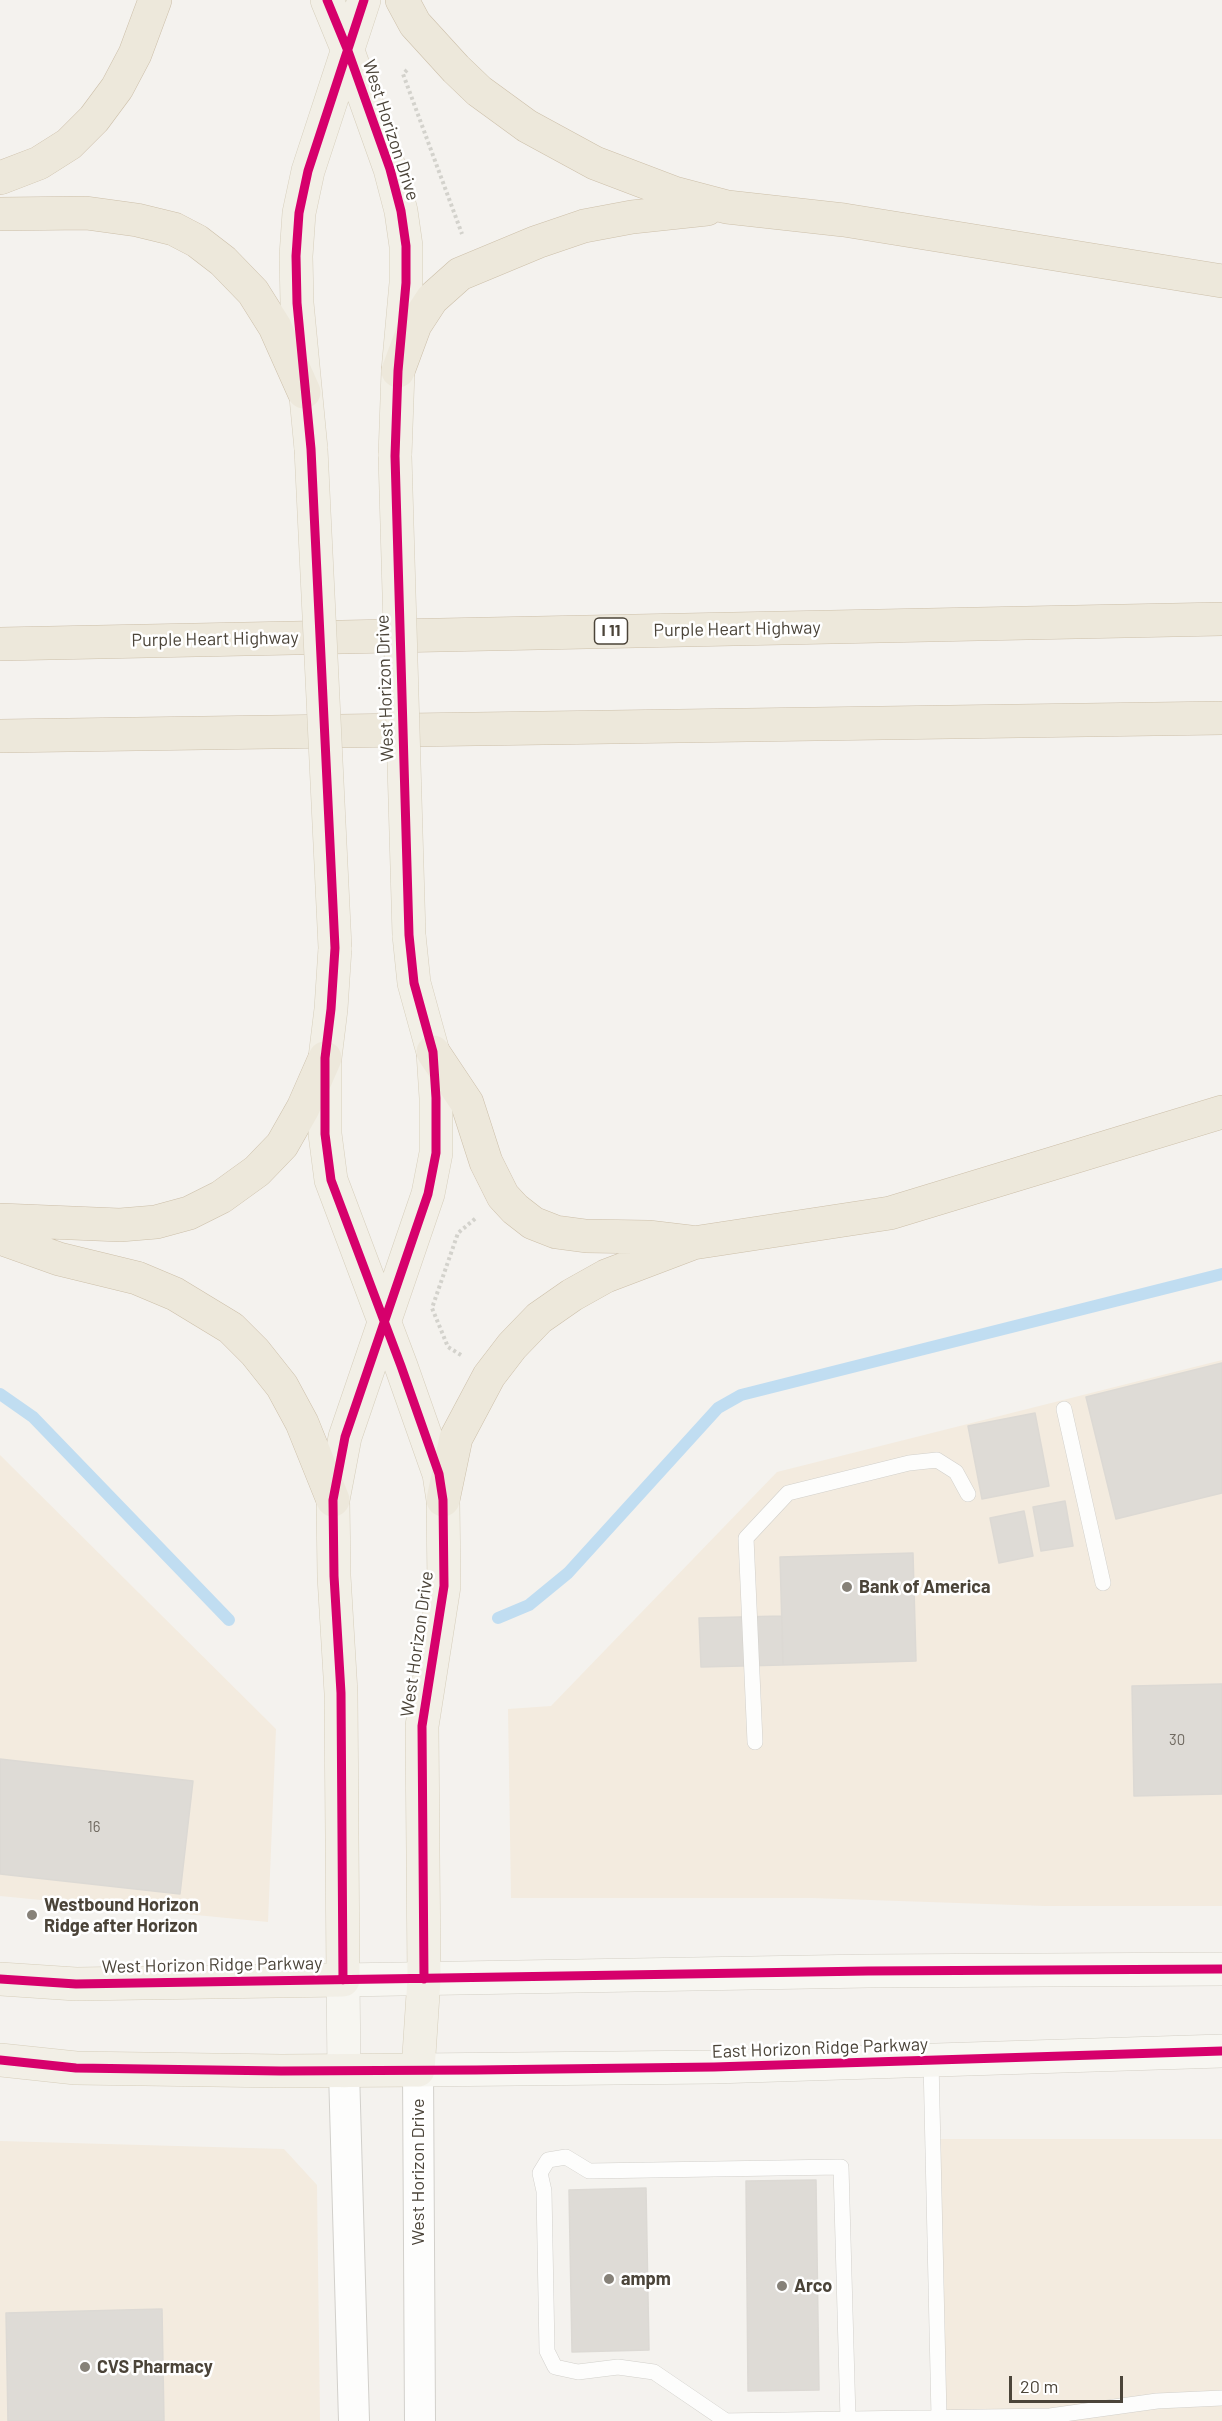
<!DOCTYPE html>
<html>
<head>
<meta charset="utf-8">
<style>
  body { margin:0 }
  #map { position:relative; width:1222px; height:2421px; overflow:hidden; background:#f4f2ee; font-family:Barlow,sans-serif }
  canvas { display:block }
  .scale { position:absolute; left:1009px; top:2376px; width:114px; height:27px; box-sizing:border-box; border:3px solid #4b4439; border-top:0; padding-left:8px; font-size:18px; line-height:21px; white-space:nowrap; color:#4b4439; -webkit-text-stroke:4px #fff; paint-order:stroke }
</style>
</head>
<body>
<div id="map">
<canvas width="1222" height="2421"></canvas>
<div class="scale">20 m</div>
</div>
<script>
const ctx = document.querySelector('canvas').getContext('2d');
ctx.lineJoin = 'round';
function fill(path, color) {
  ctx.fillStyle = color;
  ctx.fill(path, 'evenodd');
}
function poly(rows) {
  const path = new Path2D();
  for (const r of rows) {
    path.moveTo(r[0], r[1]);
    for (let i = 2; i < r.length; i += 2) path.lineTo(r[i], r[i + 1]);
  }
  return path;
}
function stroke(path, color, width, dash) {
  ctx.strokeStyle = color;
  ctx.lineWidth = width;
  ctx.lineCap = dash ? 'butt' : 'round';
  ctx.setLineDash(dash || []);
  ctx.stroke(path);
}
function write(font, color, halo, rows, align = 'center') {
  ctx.font = font + ' Barlow,sans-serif';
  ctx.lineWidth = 5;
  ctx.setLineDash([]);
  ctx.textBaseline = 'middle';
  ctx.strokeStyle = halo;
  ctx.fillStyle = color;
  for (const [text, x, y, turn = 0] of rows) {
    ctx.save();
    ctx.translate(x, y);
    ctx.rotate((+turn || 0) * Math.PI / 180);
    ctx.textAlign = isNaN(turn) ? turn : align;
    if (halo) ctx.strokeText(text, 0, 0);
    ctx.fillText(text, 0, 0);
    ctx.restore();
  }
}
const commercial = poly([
  [1222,1360,1222,1906,1045,1906,812,1898,511,1898,508,1709,551,1706,777,1472],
  [0,1455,276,1729,268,1922,0,1896],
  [933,2139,1222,2139,1222,2421,718,2421,939,2417],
  [0,2141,284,2149,317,2185,320,2421,0,2421]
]);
const stream = poly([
  [0,1394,33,1417,229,1620],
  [498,1618,529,1605,568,1573,718,1408,741,1395,1222,1274]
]);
const building = poly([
  [1222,1363,1222,1493,1116,1519,1086,1397,1222,1363],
  [1035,1413,1049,1486,982,1499,968,1426,1035,1413],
  [1065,1501,1073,1546,1041,1551,1033,1507,1065,1501],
  [1024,1511,1033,1556,999,1563,990,1518,1024,1511],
  [913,1553,916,1661,783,1665,780,1557,913,1553],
  [782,1616,783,1665,701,1667,699,1618,782,1616],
  [1222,1684,1222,1794,1134,1796,1132,1686,1222,1684],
  [0,1759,193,1781,180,1894,0,1874,0,1759],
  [816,2180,819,2390,748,2391,746,2181,816,2180],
  [646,2188,649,2350,572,2352,569,2190,646,2188],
  [162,2309,164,2421,8,2421,6,2313,162,2309]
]);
const path = poly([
  [407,70,403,74,462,234],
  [461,1355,448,1347,432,1308,458,1233,476,1218]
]);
const service = poly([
  [1064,1409,1103,1583],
  [755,1742,746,1538,788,1493,909,1463,937,1460,956,1472,968,1494],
  [931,2061,939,2417],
  [720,2421,1050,2416,1157,2401,1222,2398],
  [726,2421,654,2372,618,2367,578,2372,555,2367,547,2351,544,2191,540,2173,548,2160,566,2157,589,2171,841,2167,848,2419]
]);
const minor = poly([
  [418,2070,420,2421],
  [344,2071,354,2421]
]);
const secondary = poly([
  [418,2070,714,2067,1222,2051],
  [344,2071,343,1980,868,1971,1222,1969]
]);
const primary = poly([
  [327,0,348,51,390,169,401,211,406,246,406,283,398,371,395,456],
  [311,449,297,303,296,256,299,213,308,171,364,0],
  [0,1979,76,1984,343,1980,341,1693,334,1576,333,1500,345,1437,428,1194,436,1153,436,1098,433,1052,414,983,409,935],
  [0,2060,76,2068,281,2071,418,2070,424,1979,422,1726,444,1586,443,1500,439,1474,401,1366,331,1180,325,1134,325,1058,331,1009,335,948]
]);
const motorway = poly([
  [402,0,415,24,456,69,479,91,527,126,595,163,674,193,727,207,844,220,1222,281],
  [0,178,39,163,69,144,94,119,117,88,135,54,155,0],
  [0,214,86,213,137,220,174,229,197,241,223,261,253,292,275,327,304,392],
  [398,371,415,325,432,299,460,274,537,242,584,226,632,217,707,209],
  [0,644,1222,619],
  [0,736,1222,718],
  [433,1052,467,1103,486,1162,503,1196,515,1209,533,1223,556,1232,586,1236,648,1237,690,1242],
  [0,1220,120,1225,156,1222,189,1213,221,1197,257,1171,282,1145,303,1108,325,1058],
  [0,1238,59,1259,137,1278,175,1294,231,1328,255,1352,282,1386,302,1423,333,1500],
  [443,1500,456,1438,489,1376,512,1346,539,1318,572,1295,606,1276,693,1243,890,1213,1222,1112]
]);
const primaryBridge = poly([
  [311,449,335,948],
  [395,456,409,935]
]);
const cycleway = poly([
  [327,0,348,51,390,169,401,211,406,246,406,283,398,371,395,456,409,935,414,983,433,1052,436,1098,436,1153,428,1194,345,1437,333,1500,334,1576,341,1693,343,1980],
  [364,0,308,171,299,213,296,256,297,303,311,449,335,948,331,1009,325,1058,325,1134,331,1180,401,1366,439,1474,443,1500,444,1586,422,1726,424,1979],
  [0,1979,76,1984,868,1971,1222,1969],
  [0,2060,76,2068,281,2071,476,2070,714,2067,1222,2051]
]);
const markers = [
  [847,1587,6,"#868178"],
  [32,1915,6,"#868178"],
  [609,2279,6,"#868178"],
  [782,2286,6,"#868178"],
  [85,2367,6,"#868178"]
];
const numberNames = [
  ["30",1177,1740],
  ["16",94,1827]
];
const shields = [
  [611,631,33]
];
const shieldNames = [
  ["I 11",611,631]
];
const streetNames = [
  ["West Horizon Drive",391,130,72],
  ["Purple Heart Highway",737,629,-1],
  ["Purple Heart Highway",215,639,-1],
  ["West Horizon Drive",385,688,-92],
  ["West Horizon Drive",417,1644,-82],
  ["West Horizon Ridge Parkway",212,1965,-1],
  ["East Horizon Ridge Parkway",820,2048,-2],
  ["West Horizon Drive",418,2172,-90]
];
const poiNames = [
  ["Bank of America",859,1587],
  ["Westbound Horizon",44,1905],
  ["Ridge after Horizon",44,1926],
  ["ampm",621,2279],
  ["Arco",794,2286],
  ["CVS Pharmacy",97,2367]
];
fill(commercial, '#f3ebdf');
stroke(stream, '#c0ddf1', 12);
fill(building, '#dedbd6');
stroke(building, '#dcd9d4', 1.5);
stroke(service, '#d2d0cb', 16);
stroke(minor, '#d2d0cb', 32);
stroke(secondary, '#d3cfc5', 34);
stroke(primary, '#d6cebb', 34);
stroke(motorway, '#ccbfa9', 34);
stroke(path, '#d3d2cc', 4, [3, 3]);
stroke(service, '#fdfdfc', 15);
stroke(minor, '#fdfdfc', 30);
stroke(secondary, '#f7f6f1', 33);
stroke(primary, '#f2efe6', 33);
stroke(motorway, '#ede8db', 33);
stroke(primaryBridge, '#d6cebb', 34, []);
stroke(primaryBridge, '#f2efe6', 33);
stroke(cycleway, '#d6006c', 9);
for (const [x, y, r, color] of markers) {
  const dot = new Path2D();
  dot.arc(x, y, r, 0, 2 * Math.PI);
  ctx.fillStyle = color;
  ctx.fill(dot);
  stroke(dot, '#fff', 2);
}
write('15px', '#706a61', null, numberNames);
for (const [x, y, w] of shields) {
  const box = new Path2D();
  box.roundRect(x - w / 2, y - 13, w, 26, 4.5);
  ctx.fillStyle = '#fff';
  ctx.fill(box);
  stroke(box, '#4b4439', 1.5);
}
write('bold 16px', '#4b4439', null, shieldNames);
write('18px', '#4b4439', '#fff', streetNames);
write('bold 18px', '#4b4439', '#fff', poiNames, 'left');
</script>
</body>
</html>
